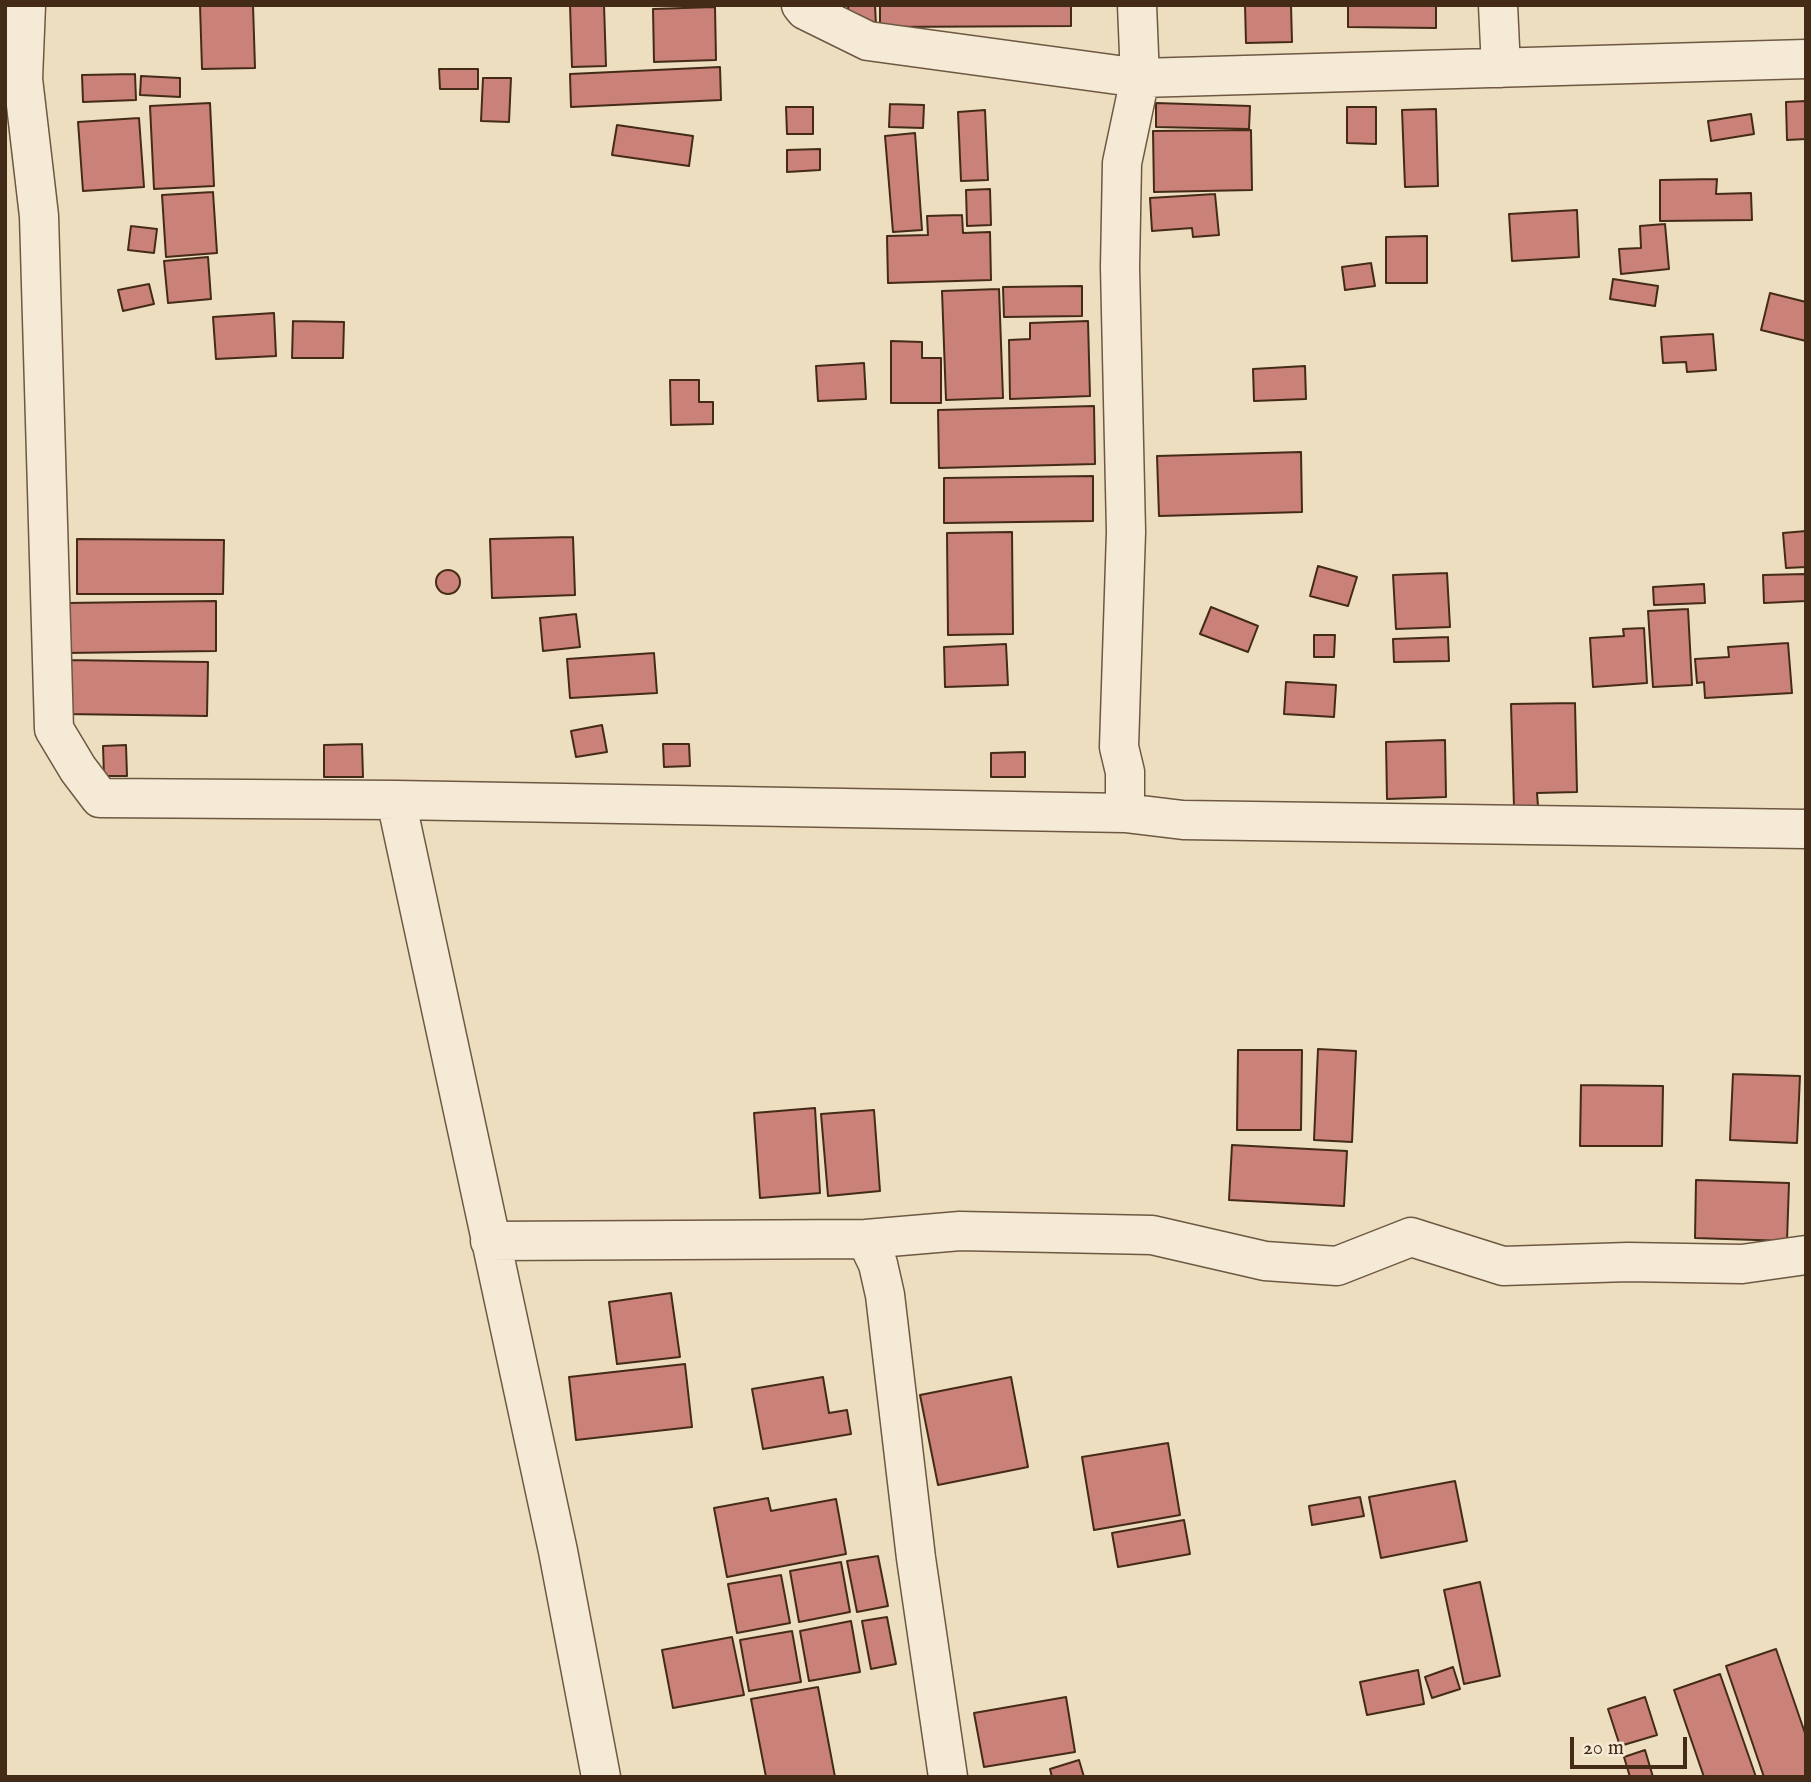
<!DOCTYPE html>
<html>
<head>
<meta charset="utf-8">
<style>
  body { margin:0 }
  #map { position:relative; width:1811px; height:1782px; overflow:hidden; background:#eedec0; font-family:"IM FELL English",serif }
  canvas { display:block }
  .frame { position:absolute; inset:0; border:7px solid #442b18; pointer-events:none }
  .scale { position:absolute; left:1570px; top:1737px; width:117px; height:32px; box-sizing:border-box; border:4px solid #442b18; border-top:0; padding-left:9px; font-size:21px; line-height:24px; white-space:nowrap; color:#442b18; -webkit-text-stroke:5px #f4ead6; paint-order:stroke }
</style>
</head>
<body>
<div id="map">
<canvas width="1811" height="1782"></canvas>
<div class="frame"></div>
<div class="scale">20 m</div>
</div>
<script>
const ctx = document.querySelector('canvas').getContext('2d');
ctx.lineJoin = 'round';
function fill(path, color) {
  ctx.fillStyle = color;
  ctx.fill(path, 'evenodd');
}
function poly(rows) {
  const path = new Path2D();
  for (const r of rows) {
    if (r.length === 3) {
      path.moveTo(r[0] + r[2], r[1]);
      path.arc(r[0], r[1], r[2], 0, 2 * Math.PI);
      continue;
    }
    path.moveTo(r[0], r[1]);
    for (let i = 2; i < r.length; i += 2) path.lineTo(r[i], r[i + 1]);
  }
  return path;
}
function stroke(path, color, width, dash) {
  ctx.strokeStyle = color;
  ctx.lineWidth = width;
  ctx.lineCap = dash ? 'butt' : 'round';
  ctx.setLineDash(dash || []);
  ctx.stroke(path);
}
const building = poly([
  [200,5,253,5,255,68,202,69,200,5],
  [570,5,604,5,606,66,572,67,570,5],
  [848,5,875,5,876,26,849,27,848,5],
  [880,5,1071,5,1071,26,880,27,880,5],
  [1245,5,1291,5,1292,42,1246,43,1245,5],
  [1348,5,1436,5,1436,28,1348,27,1348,5],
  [715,7,716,60,654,62,653,9,715,7],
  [720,67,721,100,571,107,570,74,720,67],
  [439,69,478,69,478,89,440,89,439,69],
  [135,74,136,100,83,102,82,75,135,74],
  [141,76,180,78,180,97,140,95,141,76],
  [483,78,511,78,509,122,481,121,483,78],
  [1806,101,1806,139,1787,140,1786,102,1806,101],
  [210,103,214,186,154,189,150,106,210,103],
  [1156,103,1250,106,1249,129,1156,127,1156,103],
  [890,104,924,105,923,128,889,127,890,104],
  [786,107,813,107,813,134,787,134,786,107],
  [1347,107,1376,107,1376,144,1347,143,1347,107],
  [1436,109,1438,186,1405,187,1402,110,1436,109],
  [985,110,988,180,961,181,958,112,985,110],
  [1751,114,1754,134,1711,141,1708,121,1751,114],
  [139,118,144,187,83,191,78,122,139,118],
  [617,125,693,136,689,166,612,155,617,125],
  [1251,130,1252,190,1154,192,1153,131,1251,130],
  [915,133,922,230,893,232,885,136,915,133],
  [820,149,820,170,787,172,787,150,820,149],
  [1717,179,1716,194,1751,193,1752,220,1660,221,1660,180,1717,179],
  [990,189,991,225,967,226,966,190,990,189],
  [213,192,217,253,166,257,162,195,213,192],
  [1215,194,1219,235,1193,237,1192,228,1152,231,1150,198,1215,194],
  [1577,210,1579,257,1512,261,1509,214,1577,210],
  [962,215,963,233,990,232,991,280,888,283,887,236,928,235,927,216,962,215],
  [1665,224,1669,269,1621,274,1619,249,1641,248,1640,226,1665,224],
  [131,226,157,229,154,253,128,250,131,226],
  [1427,236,1427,283,1386,283,1386,237,1427,236],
  [208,257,211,299,168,303,164,261,208,257],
  [1371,263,1375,286,1345,290,1342,267,1371,263],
  [1613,279,1658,286,1655,306,1610,299,1613,279],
  [149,284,154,304,123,311,118,290,149,284],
  [1082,286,1082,316,1004,317,1003,287,1082,286],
  [999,289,1003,398,946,400,942,291,999,289],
  [1770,293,1806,302,1806,341,1761,330,1770,293],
  [274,313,276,356,216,359,213,317,274,313],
  [293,321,344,322,343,358,292,358,293,321],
  [1088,321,1090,396,1010,399,1009,340,1030,339,1030,323,1088,321],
  [1713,334,1716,370,1687,372,1686,362,1663,363,1661,337,1713,334],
  [891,341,922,342,922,358,941,358,941,403,891,403,891,341],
  [864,363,866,399,818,401,816,366,864,363],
  [1305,366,1306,399,1254,401,1253,369,1305,366],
  [670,380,699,380,699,402,713,402,713,424,671,425,670,380],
  [1094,406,1095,464,939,468,938,410,1094,406],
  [1301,452,1302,512,1159,516,1157,456,1301,452],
  [1093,476,1093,521,944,523,944,478,1093,476],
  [1806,531,1806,567,1786,568,1783,533,1806,531],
  [1012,532,1013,634,948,635,947,533,1012,532],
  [573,537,575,595,492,598,490,539,573,537],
  [77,539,224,540,223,594,77,594,77,539],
  [1318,566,1357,577,1348,606,1310,596,1318,566],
  [448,582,12],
  [1447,573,1450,627,1396,629,1393,575,1447,573],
  [1806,574,1806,601,1764,603,1763,575,1806,574],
  [1704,584,1705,603,1654,605,1653,587,1704,584],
  [216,601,216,651,66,653,66,603,216,601],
  [1211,607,1258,626,1248,652,1200,634,1211,607],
  [1688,609,1692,685,1653,687,1648,611,1688,609],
  [576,614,580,647,543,651,540,618,576,614],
  [1644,628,1647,683,1593,687,1590,638,1624,636,1623,629,1644,628],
  [1314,635,1335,635,1334,657,1314,657,1314,635],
  [1448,637,1449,661,1394,662,1393,639,1448,637],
  [1788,643,1792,693,1705,698,1704,682,1697,683,1695,659,1729,657,1728,647,1788,643],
  [1006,644,1008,685,945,687,944,647,1006,644],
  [654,653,657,693,570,698,567,659,654,653],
  [65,660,208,662,207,716,64,714,65,660],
  [1286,682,1336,685,1334,717,1284,714,1286,682],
  [1575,703,1577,792,1537,793,1538,806,1514,807,1511,704,1575,703],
  [602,725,607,752,576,757,571,731,602,725],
  [1445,740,1446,797,1387,799,1386,742,1445,740],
  [362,744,363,777,324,777,324,745,362,744],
  [663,744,689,744,690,766,664,767,663,744],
  [126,745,127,776,104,776,103,746,126,745],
  [1025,752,1025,777,991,777,991,753,1025,752],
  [1318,1049,1356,1051,1352,1142,1314,1140,1318,1049],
  [1238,1050,1302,1050,1301,1130,1237,1130,1238,1050],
  [1733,1074,1800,1076,1797,1143,1730,1140,1733,1074],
  [1581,1085,1663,1086,1662,1146,1580,1146,1581,1085],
  [815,1108,820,1193,760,1198,754,1113,815,1108],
  [874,1110,880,1191,828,1196,821,1114,874,1110],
  [1232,1145,1347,1151,1344,1206,1229,1200,1232,1145],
  [1696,1180,1789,1183,1787,1241,1695,1238,1696,1180],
  [671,1293,680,1357,617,1364,609,1302,671,1293],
  [685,1364,692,1427,576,1440,569,1377,685,1364],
  [823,1377,829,1413,847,1410,851,1434,763,1449,752,1389,823,1377],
  [1011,1377,1028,1467,938,1485,920,1395,1011,1377],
  [1168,1443,1180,1515,1094,1530,1082,1457,1168,1443],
  [1455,1481,1467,1541,1381,1558,1369,1497,1455,1481],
  [1360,1497,1364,1516,1312,1525,1309,1506,1360,1497],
  [768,1498,771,1511,836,1499,846,1554,727,1577,714,1508,768,1498],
  [1184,1520,1190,1554,1118,1567,1112,1533,1184,1520],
  [878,1556,888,1606,857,1612,847,1561,878,1556],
  [841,1562,850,1612,799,1622,790,1571,841,1562],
  [781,1575,790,1623,737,1633,728,1584,781,1575],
  [1480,1582,1500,1676,1464,1684,1444,1590,1480,1582],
  [887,1617,896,1664,871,1669,862,1621,887,1617],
  [851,1621,860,1672,809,1681,800,1631,851,1621],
  [792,1631,801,1682,749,1691,740,1640,792,1631],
  [732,1637,744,1695,673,1708,662,1650,732,1637],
  [1776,1649,1806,1736,1806,1777,1764,1777,1726,1666,1776,1649],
  [1453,1667,1460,1689,1432,1698,1425,1677,1453,1667],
  [1418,1670,1424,1704,1367,1715,1360,1682,1418,1670],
  [1720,1674,1756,1777,1704,1777,1674,1690,1720,1674],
  [818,1687,835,1777,766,1777,751,1699,818,1687],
  [1066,1697,1075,1752,984,1767,974,1713,1066,1697],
  [1645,1697,1657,1735,1620,1746,1608,1709,1645,1697],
  [1645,1750,1653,1777,1630,1777,1624,1757,1645,1750],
  [1079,1760,1084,1777,1052,1777,1050,1769,1079,1760]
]);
const street = poly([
  [26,5,23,79,39,216,54,729,78,769,100,798,396,800,1125,813],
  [801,5,805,10,868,41,1140,78,1122,163,1120,267,1126,532,1119,747,1125,772,1125,813,1183,820,1806,829],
  [1137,5,1140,78,1806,59],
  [1498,5,1501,68],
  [396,800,558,1551,601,1777],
  [866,1239,960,1231,1152,1235,1265,1261,1337,1266,1411,1237,1503,1266,1628,1262,1742,1264,1806,1255],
  [490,1241,866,1239,878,1264,885,1295,916,1558,948,1777]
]);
fill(building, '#ca8178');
stroke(building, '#442b18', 2);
stroke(street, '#6e5842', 41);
stroke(street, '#f4ead6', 38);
</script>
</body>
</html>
